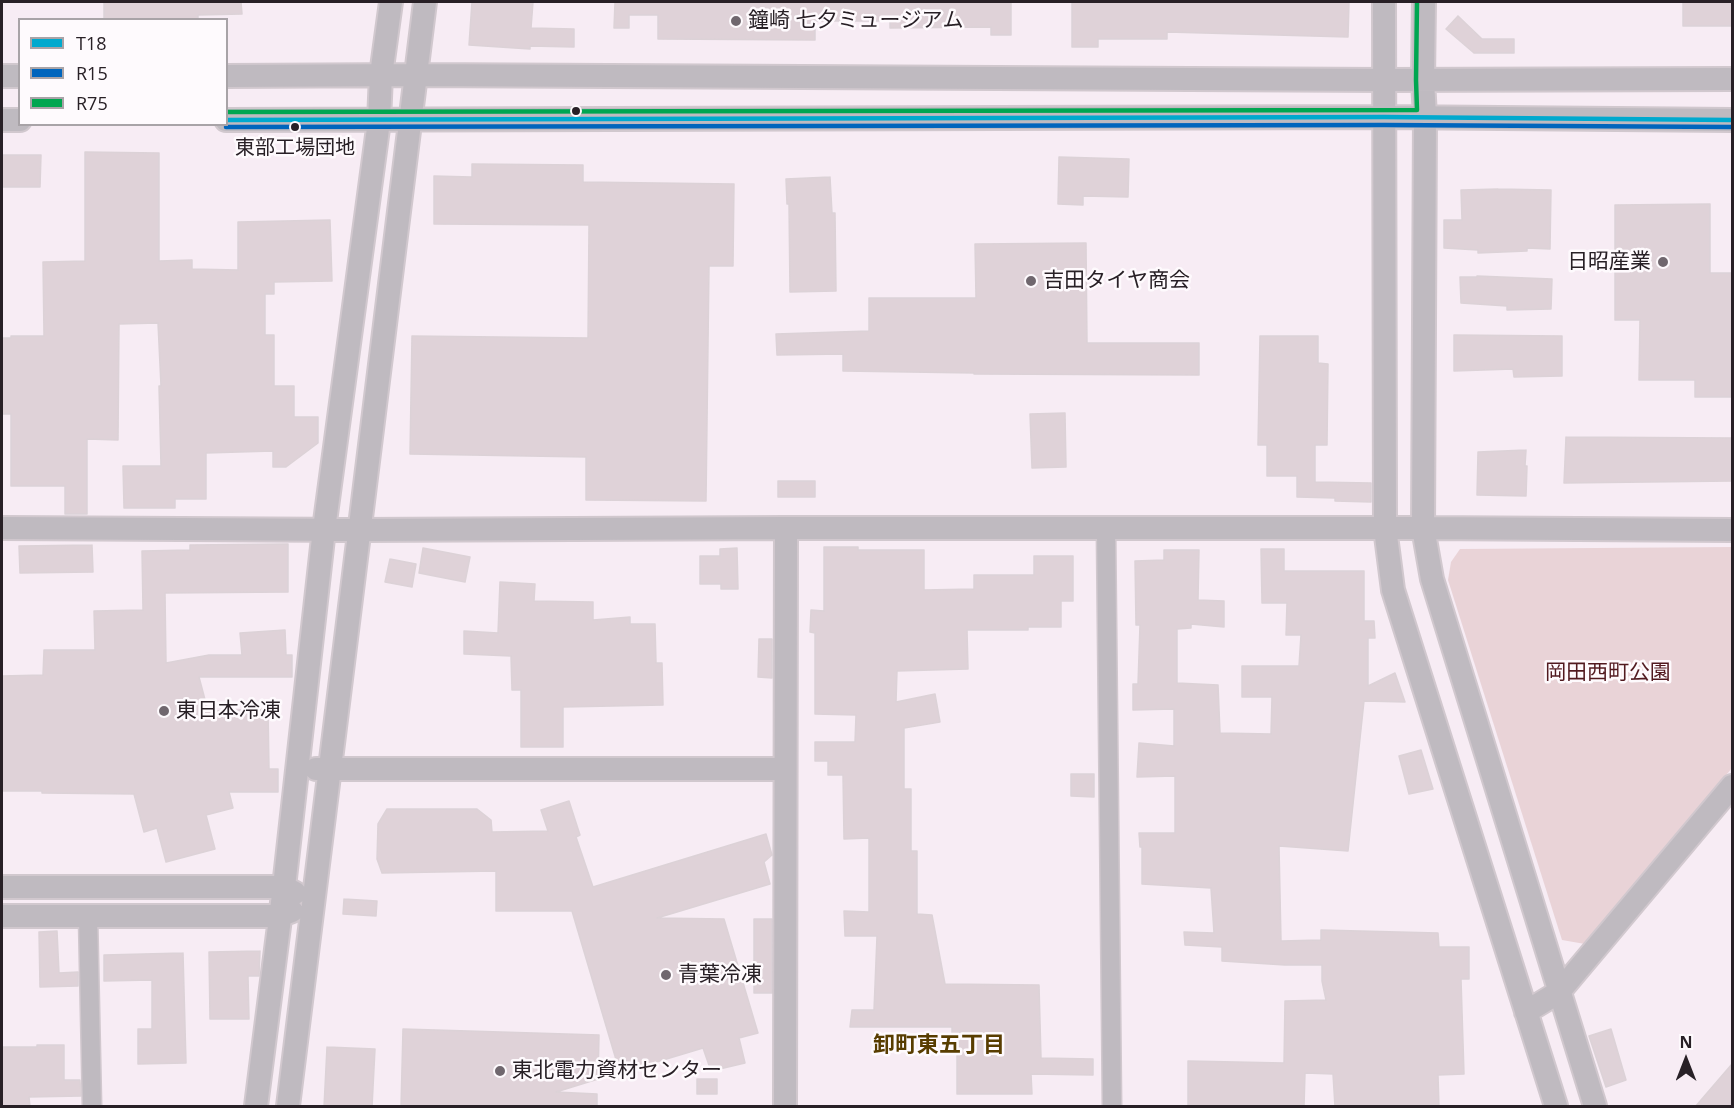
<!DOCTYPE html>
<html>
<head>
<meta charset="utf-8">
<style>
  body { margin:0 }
  #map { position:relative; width:1734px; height:1108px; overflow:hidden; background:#f7ecf4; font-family:"Open Sans",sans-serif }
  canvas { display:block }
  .frame { position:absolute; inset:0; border:3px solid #282026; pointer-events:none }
  .legend { position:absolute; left:18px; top:18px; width:210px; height:108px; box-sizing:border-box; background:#fefafd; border:2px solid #a8a3a7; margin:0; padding:8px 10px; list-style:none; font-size:18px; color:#282026 }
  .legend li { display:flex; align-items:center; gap:12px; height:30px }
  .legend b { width:30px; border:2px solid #a8a3a7 }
  .north { position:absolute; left:1656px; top:1030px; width:60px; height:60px; -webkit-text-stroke:4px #fefafd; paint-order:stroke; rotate:0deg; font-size:16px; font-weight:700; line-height:24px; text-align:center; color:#282026 }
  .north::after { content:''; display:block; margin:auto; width:21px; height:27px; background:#282026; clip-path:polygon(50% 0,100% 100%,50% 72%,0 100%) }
</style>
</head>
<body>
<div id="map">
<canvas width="1734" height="1108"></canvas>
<div class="frame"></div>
<ul class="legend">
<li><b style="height:8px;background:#00a9ce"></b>T18</li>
<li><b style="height:8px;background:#0065bd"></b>R15</li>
<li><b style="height:8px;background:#00a651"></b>R75</li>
</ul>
<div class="north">N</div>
</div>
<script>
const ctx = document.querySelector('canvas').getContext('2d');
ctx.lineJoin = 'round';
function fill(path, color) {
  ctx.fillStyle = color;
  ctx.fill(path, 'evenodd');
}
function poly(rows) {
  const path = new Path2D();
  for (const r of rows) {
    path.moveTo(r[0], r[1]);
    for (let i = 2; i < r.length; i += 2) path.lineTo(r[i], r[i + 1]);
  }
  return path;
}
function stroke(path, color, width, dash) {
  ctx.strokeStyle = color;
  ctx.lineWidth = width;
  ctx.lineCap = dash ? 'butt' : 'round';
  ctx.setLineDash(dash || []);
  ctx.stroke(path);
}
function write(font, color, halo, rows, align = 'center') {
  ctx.font = font + ' "Open Sans","Noto Sans JP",sans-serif';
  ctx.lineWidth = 5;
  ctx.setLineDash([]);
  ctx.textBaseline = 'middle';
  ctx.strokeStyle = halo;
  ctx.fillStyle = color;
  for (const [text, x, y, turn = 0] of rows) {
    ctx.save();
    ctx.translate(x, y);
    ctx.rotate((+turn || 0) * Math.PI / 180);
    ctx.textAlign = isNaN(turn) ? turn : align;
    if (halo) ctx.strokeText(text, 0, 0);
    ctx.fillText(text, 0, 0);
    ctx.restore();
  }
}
const green = poly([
  [1732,547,1732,768,1585,944,1562,940,1448,580,1451,562,1460,549]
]);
const building = poly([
  [104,2,241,2,242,14,198,15,198,20,104,20,104,2],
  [472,2,533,2,531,28,574,29,574,47,530,46,530,49,469,45,472,2],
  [615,2,1011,2,1011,35,991,35,991,27,890,28,890,21,815,21,815,40,658,39,658,15,629,15,629,28,614,28,615,2],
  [1072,2,1349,2,1348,37,1167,32,1167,39,1098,39,1098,47,1072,47,1072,2],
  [1683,2,1732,2,1732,26,1683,26,1683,2],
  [1458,16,1482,39,1514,39,1514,53,1474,53,1446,29,1458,16],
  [85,152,159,153,159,261,192,260,192,269,238,270,238,222,330,220,332,281,274,282,274,294,265,294,265,335,274,335,274,386,294,386,294,417,318,417,318,443,286,467,273,467,273,451,206,453,206,499,175,499,175,508,124,508,123,466,161,466,159,386,161,386,158,323,119,324,118,440,87,439,87,514,65,514,65,486,11,486,11,414,2,414,2,338,11,338,11,336,44,336,43,262,85,261,85,152],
  [2,155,41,155,40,187,2,187,2,155],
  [1059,157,1129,159,1128,197,1083,196,1083,205,1058,204,1059,157],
  [472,164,583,165,583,182,734,184,733,266,709,266,706,501,586,500,586,457,410,454,412,336,588,338,589,225,434,224,434,176,472,177,472,164],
  [830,177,832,213,835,213,836,291,790,292,789,204,787,204,786,179,830,177],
  [1498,189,1551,190,1550,249,1527,248,1527,251,1478,253,1478,250,1444,248,1444,220,1462,220,1461,190,1498,189],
  [1710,204,1710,273,1732,273,1731,397,1695,397,1695,380,1639,380,1640,320,1615,320,1615,205,1710,204],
  [1086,243,1087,343,1199,343,1199,375,974,374,974,373,843,371,843,354,777,355,776,334,869,331,869,298,976,298,975,244,1086,243],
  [1477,276,1552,279,1551,309,1507,310,1507,306,1461,303,1460,277,1477,277,1477,276],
  [1454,335,1562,336,1562,376,1514,377,1513,369,1454,371,1454,335],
  [1260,336,1318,336,1318,363,1328,364,1327,445,1315,445,1315,482,1371,483,1371,502,1335,501,1335,498,1297,497,1297,476,1267,476,1267,445,1258,445,1260,336],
  [1065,413,1066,467,1032,468,1030,414,1065,413],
  [1566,437,1732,438,1732,481,1564,483,1566,437],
  [1526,450,1525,466,1527,466,1526,496,1477,495,1478,452,1526,450],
  [778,481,815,481,815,497,778,497,778,481],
  [288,544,288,592,165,593,166,663,209,655,242,655,240,633,285,630,286,655,292,655,292,677,199,677,208,711,268,709,269,769,278,769,278,792,229,792,233,808,206,815,215,849,166,862,157,828,144,832,134,794,42,793,42,791,2,791,2,676,43,675,44,650,95,650,94,611,143,610,142,551,190,550,190,545,288,544],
  [92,545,93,572,20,573,19,546,92,545],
  [824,547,858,547,858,550,924,550,924,590,974,589,974,575,1034,575,1034,556,1073,556,1073,601,1061,601,1061,627,1028,627,1028,630,967,630,968,669,897,671,896,702,935,694,940,722,904,728,904,789,911,789,911,851,917,851,917,914,932,915,945,984,1039,985,1041,1058,1093,1059,1093,1075,1031,1074,1032,1094,957,1094,957,1048,952,1048,952,1027,850,1027,852,1010,874,1010,877,936,845,936,844,911,869,912,869,838,844,839,843,775,828,775,828,761,815,761,815,742,855,742,856,715,815,714,815,633,810,632,811,610,824,611,824,547],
  [423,548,470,557,465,582,419,573,423,548],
  [737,548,738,589,721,589,721,584,700,584,700,556,720,556,720,549,737,548],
  [1261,549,1284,549,1284,571,1364,571,1364,621,1374,621,1375,638,1368,638,1368,686,1395,673,1405,702,1364,701,1348,851,1279,846,1281,941,1321,940,1321,930,1438,933,1439,947,1469,947,1469,979,1461,979,1464,1074,1438,1075,1439,1107,1335,1107,1333,1074,1305,1073,1304,1107,1188,1107,1188,1061,1284,1063,1285,1001,1326,1000,1322,981,1322,965,1285,965,1222,961,1222,947,1185,945,1184,932,1214,933,1211,888,1142,884,1142,847,1140,847,1139,833,1175,833,1175,776,1137,777,1139,743,1174,746,1174,709,1133,710,1133,684,1138,684,1140,625,1136,625,1135,561,1164,560,1164,550,1199,550,1198,600,1224,601,1224,627,1191,624,1191,628,1177,629,1177,683,1218,685,1220,733,1271,734,1272,697,1242,697,1242,666,1299,666,1301,635,1286,635,1287,603,1262,603,1261,549],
  [390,559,416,564,412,587,385,582,390,559],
  [500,582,535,584,534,601,593,602,593,620,630,617,630,624,655,624,656,663,662,663,663,705,563,707,563,747,521,747,521,690,512,690,511,656,464,654,464,631,498,633,500,582],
  [759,639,772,639,772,678,758,677,759,639],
  [1421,750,1433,789,1409,794,1399,756,1421,750],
  [1071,774,1094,774,1094,797,1071,796,1071,774],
  [569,801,580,835,576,837,593,887,766,834,772,855,764,862,770,884,657,918,724,919,758,1033,739,1038,745,1063,711,1071,703,1048,620,1073,572,911,496,911,496,871,382,873,377,859,378,824,387,809,477,809,491,820,492,832,548,831,541,810,569,801],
  [344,899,377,901,376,916,343,914,344,899],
  [754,919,772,919,772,993,754,993,754,919],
  [57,931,59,973,78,972,78,986,40,987,39,932,57,931],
  [260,951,259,976,248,976,249,1019,210,1019,209,952,260,951],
  [183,953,186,1063,138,1064,138,1029,152,1029,152,980,104,981,104,955,183,953],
  [403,1029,599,1035,598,1079,556,1092,597,1094,597,1107,401,1107,403,1029],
  [1611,1029,1626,1080,1606,1087,1589,1036,1611,1029],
  [37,1045,64,1045,64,1080,80,1080,81,1096,29,1097,30,1107,2,1107,2,1047,37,1047,37,1045],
  [327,1047,375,1049,372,1107,324,1107,327,1047],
  [1732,1064,1732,1107,1695,1107,1732,1064],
  [697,1079,717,1079,717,1094,697,1094,697,1079]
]);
const minor = poly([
  [1106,529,1112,1106],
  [88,916,92,1106]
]);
const tertiary = poly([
  [1384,2,1385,528,1393,590,1556,1106],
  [1424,2,1423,80,1425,117,1423,528,1432,579,1595,1106],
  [2,76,20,76],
  [226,76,415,75,1384,80,1732,79],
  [2,120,20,120],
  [226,120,1384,117,1732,120],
  [2,528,359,530,786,528,1423,528,1732,530],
  [316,769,785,769],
  [2,887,284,887,295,893],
  [2,916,279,916,292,911],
  [1526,1012,1559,992,1732,786],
  [256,1106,284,887,324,529,379,121,381,75,391,2],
  [288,1106,425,2],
  [785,1106,786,528]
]);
const bus1 = poly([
  [226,120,1384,117,1732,120]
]);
const bus2 = poly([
  [226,127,1384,125,1732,127]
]);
const bus3 = poly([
  [226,112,1417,110,1416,80,1417,2]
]);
const markers = [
  [736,21,6,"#70676e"],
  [576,111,5,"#282026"],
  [295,127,5,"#282026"],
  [1663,262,6,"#70676e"],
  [1031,281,6,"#70676e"],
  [164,711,6,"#70676e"],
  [666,975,6,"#70676e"],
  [500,1071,6,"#70676e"]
];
const busNames = [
  ["東部工場団地",295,148]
];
const poiNames = [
  ["鐘崎 七夕ミュージアム",748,21],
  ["日昭産業",1651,262,"right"],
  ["吉田タイヤ商会",1043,281],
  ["東日本冷凍",176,711],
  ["青葉冷凍",678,975],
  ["東北電力資材センター",512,1071]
];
const parkNames = [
  ["岡田西町公園",1608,673]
];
const neighbourhoodNames = [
  ["卸町東五丁目",939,1046]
];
fill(green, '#e9d3d7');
fill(building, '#dfd2d8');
stroke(building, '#dcd2d7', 1.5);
stroke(minor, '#d1c8ce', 21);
stroke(tertiary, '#d1c8ce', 26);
stroke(minor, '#bfbac0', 18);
stroke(tertiary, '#bfbac0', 22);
stroke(bus1, '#00a9ce', 4.5);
stroke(bus2, '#0065bd', 4.5);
stroke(bus3, '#00a651', 4.5);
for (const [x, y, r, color] of markers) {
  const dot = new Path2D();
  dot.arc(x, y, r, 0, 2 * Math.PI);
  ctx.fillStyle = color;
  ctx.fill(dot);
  stroke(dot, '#fefafd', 2);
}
write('20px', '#282026', '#fefafd', busNames);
write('21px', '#282026', '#fefafd', poiNames, 'left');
write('21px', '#51191f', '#fefafd', parkNames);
write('bold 22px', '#583d00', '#fefafd', neighbourhoodNames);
</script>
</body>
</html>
